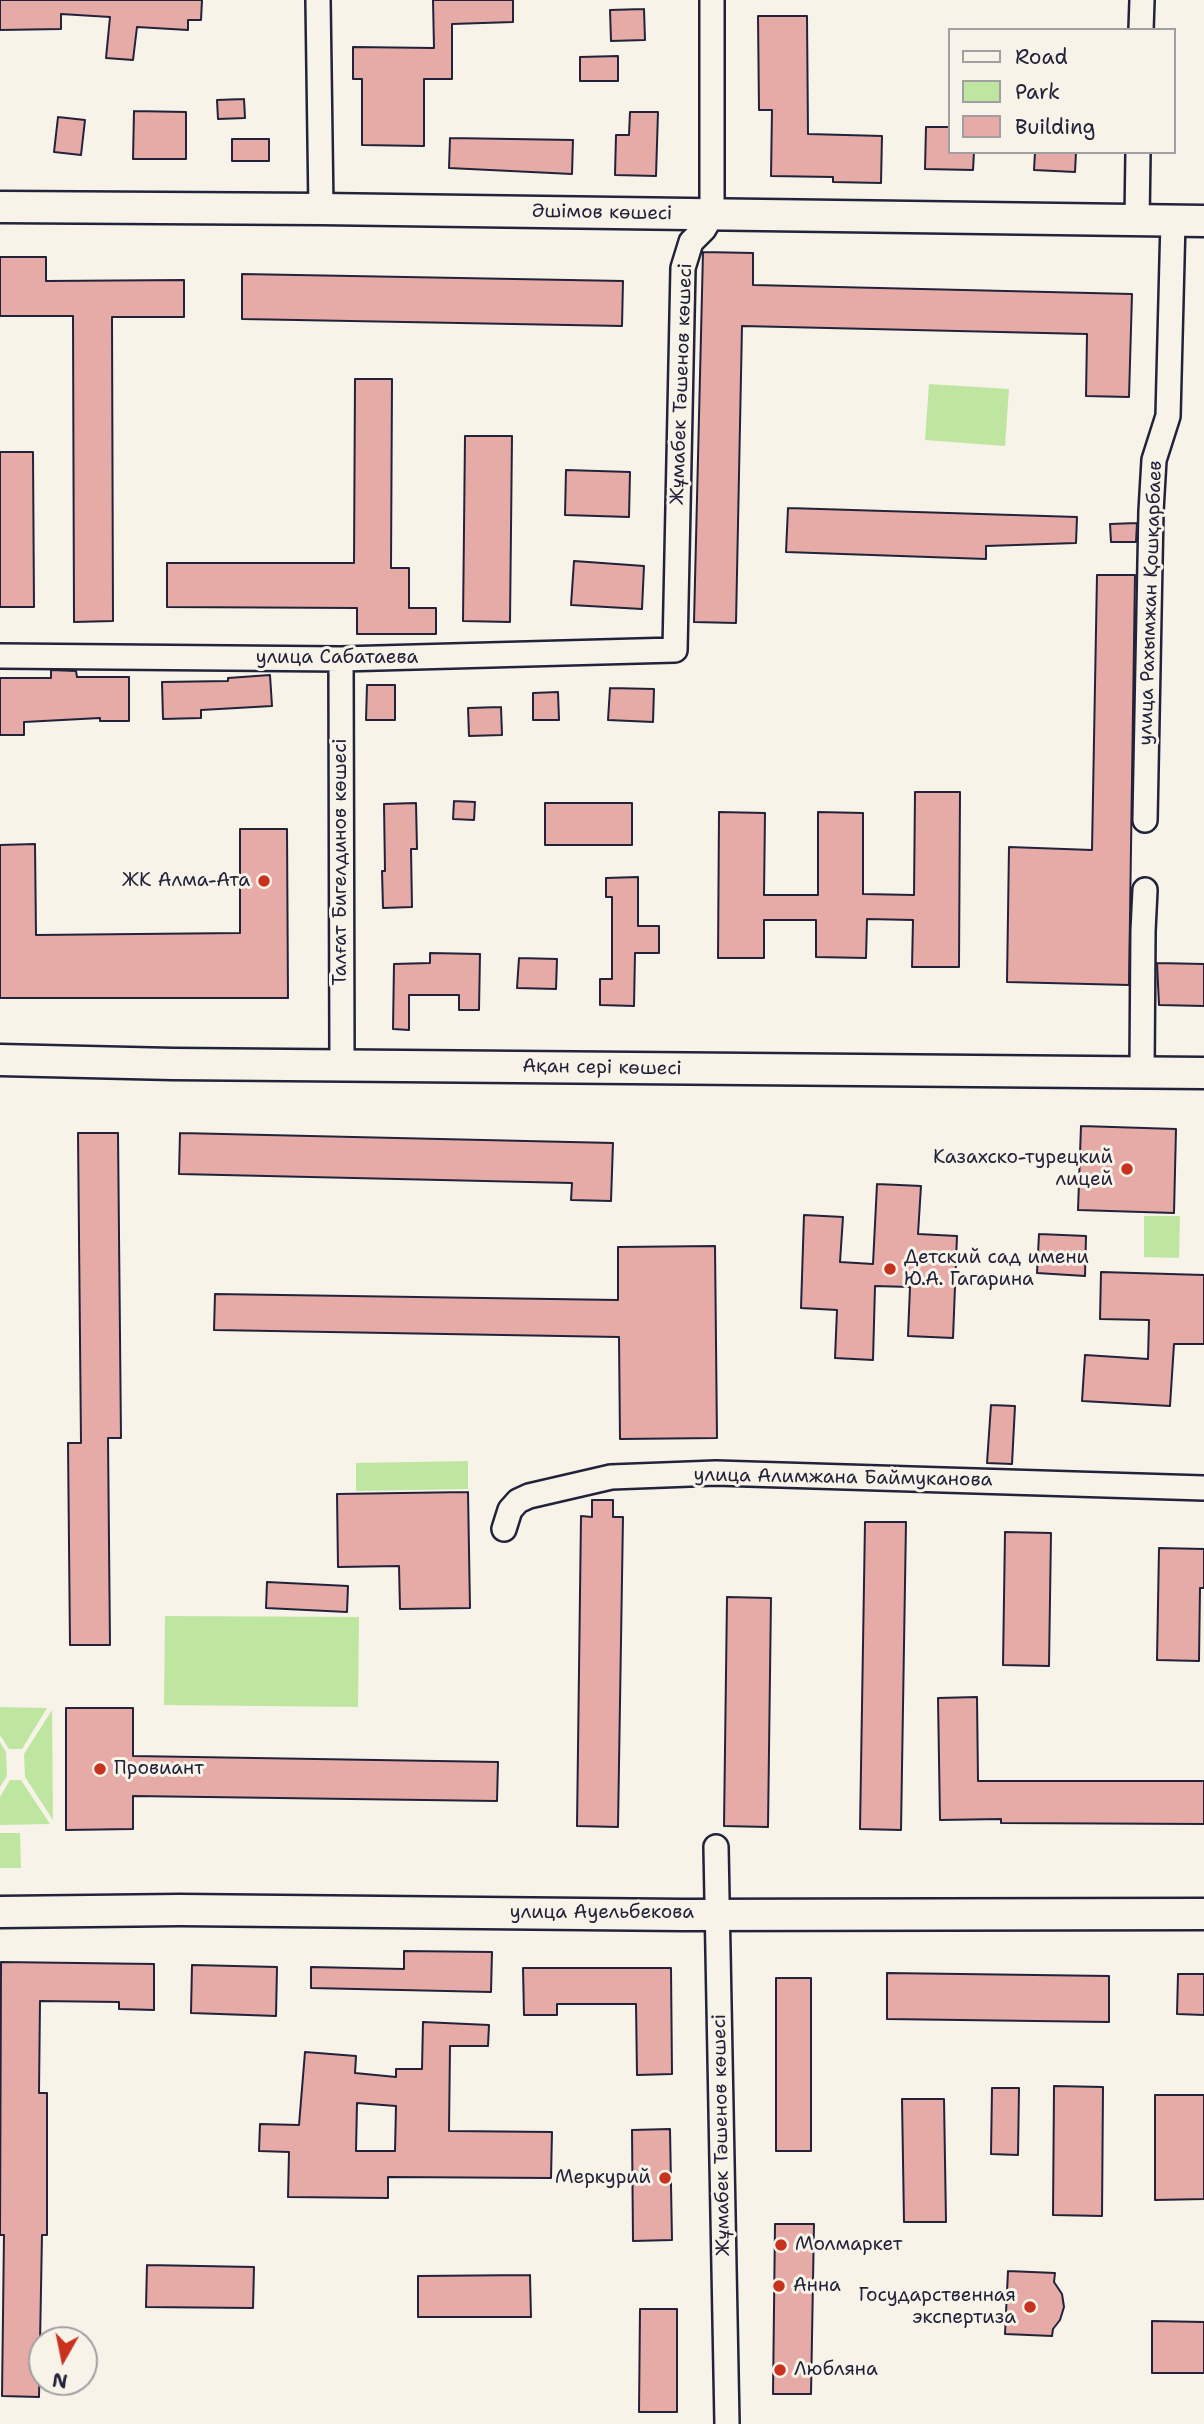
<!DOCTYPE html>
<html>
<head>
<meta charset="utf-8">
<style>
  body { margin:0 }
  #map { position:relative; width:1204px; height:2424px; overflow:hidden; background:#f7f3e8; font-family:"Shantell Sans",sans-serif }
  canvas { display:block }
  .legend { position:absolute; left:948px; top:28px; width:228px; height:126px; box-sizing:border-box; background:#f7f3e8; border:2px solid #a29fa3; margin:0; padding:9px 12px; list-style:none; font-size:21px; color:#22223b }
  .legend li { display:flex; align-items:center; gap:14px; height:35px }
  .legend b { width:35px; border:2px solid #a29fa3 }
  .north { position:absolute; left:28px; top:2326px; width:70px; height:70px; box-sizing:border-box; background:#f7f3e8; border:2px solid #a29fa3; border-radius:50%; rotate:189deg; font-size:19px; font-weight:700; line-height:28px; text-align:center; color:#22223b }
  .north::after { content:''; display:block; margin:auto; width:24px; height:32px; background:#c8321e; clip-path:polygon(50% 0,100% 100%,50% 72%,0 100%) }
</style>
</head>
<body>
<div id="map">
<canvas width="1204" height="2424"></canvas>
<ul class="legend">
<li><b style="height:9px;background:#f7f3e8"></b>Road</li>
<li><b style="height:19px;background:#bfe6a1"></b>Park</li>
<li><b style="height:19px;background:#e6aba7"></b>Building</li>
</ul>
<div class="north">N</div>
</div>
<script>
const ctx = document.querySelector('canvas').getContext('2d');
ctx.lineJoin = 'round';
function fill(path, color) {
  ctx.fillStyle = color;
  ctx.fill(path, 'evenodd');
}
function poly(rows) {
  const path = new Path2D();
  for (const r of rows) {
    path.moveTo(r[0], r[1]);
    for (let i = 2; i < r.length; i += 2) path.lineTo(r[i], r[i + 1]);
  }
  return path;
}
function stroke(path, color, width, dash) {
  ctx.strokeStyle = color;
  ctx.lineWidth = width;
  ctx.lineCap = dash ? 'butt' : 'round';
  ctx.setLineDash(dash || []);
  ctx.stroke(path);
}
function write(font, color, halo, rows, align = 'center') {
  ctx.font = font + ' "Shantell Sans",sans-serif';
  ctx.lineWidth = 6;
  ctx.setLineDash([]);
  ctx.textBaseline = 'middle';
  ctx.strokeStyle = halo;
  ctx.fillStyle = color;
  for (const [text, x, y, turn = 0] of rows) {
    ctx.save();
    ctx.translate(x, y);
    ctx.rotate((+turn || 0) * Math.PI / 180);
    ctx.textAlign = isNaN(turn) ? turn : align;
    if (halo) ctx.strokeText(text, 0, 0);
    ctx.fillText(text, 0, 0);
    ctx.restore();
  }
}
const green = poly([
  [929,384,1009,389,1005,446,925,440],
  [1144,1216,1180,1216,1179,1258,1144,1257],
  [468,1461,468,1489,356,1491,356,1463],
  [165,1616,359,1617,358,1707,164,1705],
  [0,1707,47,1708,22,1749,9,1749,0,1735],
  [52,1710,53,1819,53,1820,25,1777,24,1754],
  [0,1742,6,1752,7,1776,0,1787],
  [10,1780,21,1780,50,1824,0,1825,0,1797],
  [0,1833,20,1833,21,1868,0,1868]
]);
const building = poly([
  [0,0,202,0,201,20,188,20,188,30,137,27,133,60,106,58,110,17,61,14,61,29,0,30,0,0],
  [433,0,513,0,513,22,452,24,452,79,424,79,424,146,362,145,362,79,353,79,353,47,434,48,433,0],
  [644,9,645,40,611,41,610,10,644,9],
  [758,16,807,16,808,134,882,136,881,183,833,182,833,177,771,176,772,110,759,110,758,16],
  [618,56,618,81,580,81,580,57,618,56],
  [244,99,245,118,218,119,217,100,244,99],
  [134,111,186,112,186,159,133,159,134,111],
  [630,112,658,112,656,176,615,175,616,135,629,135,630,112],
  [58,117,85,120,81,155,54,152,58,117],
  [926,127,950,127,950,152,974,152,973,170,925,169,926,127],
  [450,138,573,140,572,174,449,168,450,138],
  [232,139,269,139,269,161,232,161,232,139],
  [1035,152,1076,152,1075,172,1034,170,1035,152],
  [703,252,753,253,753,285,1132,294,1129,397,1086,396,1087,334,742,326,736,623,694,622,703,252],
  [0,257,46,257,46,281,184,280,184,317,112,317,113,621,74,622,73,316,0,316,0,257],
  [242,274,623,281,622,326,242,319,242,274],
  [355,379,392,379,391,568,409,568,409,608,436,608,436,634,357,634,357,608,167,607,167,563,354,563,355,379],
  [465,436,512,436,510,622,463,621,465,436],
  [0,452,33,452,34,607,0,607,0,452],
  [566,470,630,472,629,517,565,515,566,470],
  [788,508,1077,517,1076,543,986,546,986,559,786,552,788,508],
  [1137,523,1136,542,1111,542,1110,524,1137,523],
  [574,561,644,566,642,609,571,605,574,561],
  [1097,575,1135,575,1129,985,1007,982,1009,847,1092,850,1097,575],
  [51,670,76,671,77,677,129,677,129,721,100,721,100,718,24,722,24,735,0,735,0,678,51,678,51,670],
  [270,675,272,706,201,710,201,718,163,719,162,682,228,681,228,678,270,675],
  [367,685,395,685,395,720,366,720,367,685],
  [610,688,654,689,653,722,608,720,610,688],
  [558,692,559,720,533,720,533,693,558,692],
  [501,707,502,735,469,736,468,708,501,707],
  [915,792,960,792,959,967,912,967,913,920,867,919,866,958,816,957,816,920,764,920,764,958,718,958,719,812,765,813,764,895,818,895,818,812,863,813,863,894,914,895,915,792],
  [454,801,475,802,474,820,453,819,454,801],
  [416,803,417,849,411,849,412,907,383,908,382,871,385,871,384,804,416,803],
  [545,803,632,803,632,845,545,845,545,803],
  [240,829,287,829,288,998,0,998,0,845,35,844,36,935,240,933,240,829],
  [638,877,638,926,659,926,659,953,635,953,634,1006,600,1005,600,979,612,979,612,897,606,897,606,878,638,877],
  [430,953,480,954,479,1010,459,1010,459,995,409,995,409,1030,393,1029,394,964,430,963,430,953],
  [519,958,557,959,556,989,517,988,519,958],
  [1157,963,1204,964,1204,1006,1159,1005,1157,963],
  [1081,1126,1176,1129,1174,1213,1078,1210,1081,1126],
  [78,1133,118,1133,121,1438,108,1438,110,1645,70,1645,68,1443,81,1443,78,1133],
  [180,1133,613,1143,611,1201,571,1200,572,1183,179,1174,180,1133],
  [877,1184,921,1186,918,1234,957,1236,953,1338,908,1336,910,1287,875,1286,873,1360,835,1358,837,1310,801,1308,804,1215,843,1217,840,1262,873,1264,877,1184],
  [1039,1234,1086,1236,1085,1276,1037,1273,1039,1234],
  [715,1246,717,1438,620,1439,619,1337,214,1330,215,1294,618,1300,618,1247,715,1246],
  [1101,1272,1204,1275,1204,1344,1174,1344,1170,1406,1082,1401,1085,1355,1148,1359,1149,1320,1100,1319,1101,1272],
  [991,1405,1015,1406,1012,1464,987,1463,991,1405],
  [468,1492,470,1608,400,1609,399,1566,338,1567,337,1494,468,1492],
  [592,1500,613,1500,613,1517,623,1517,618,1827,577,1826,581,1516,592,1517,592,1500],
  [865,1522,906,1522,901,1830,860,1829,865,1522],
  [1005,1532,1051,1533,1049,1666,1003,1665,1005,1532],
  [1159,1548,1204,1549,1204,1588,1200,1588,1199,1661,1157,1660,1159,1548],
  [267,1582,348,1586,347,1612,266,1608,267,1582],
  [727,1597,771,1598,768,1827,724,1826,727,1597],
  [977,1697,978,1781,1204,1781,1204,1824,1001,1823,1001,1819,940,1820,938,1698,977,1697],
  [66,1708,133,1708,133,1756,498,1762,497,1801,133,1796,133,1829,66,1830,66,1708],
  [404,1951,492,1952,491,1992,311,1988,311,1967,404,1969,404,1951],
  [1,1962,154,1964,154,2010,119,2009,119,2002,40,2001,39,2093,47,2093,47,2235,42,2235,39,2397,2,2396,4,2235,0,2235,1,1962],
  [192,1965,277,1967,276,2016,191,2013,192,1965],
  [523,1968,671,1968,672,2074,637,2075,636,2004,557,2004,557,2015,524,2015,523,1968],
  [887,1973,1109,1976,1109,2022,887,2019,887,1973],
  [1178,1974,1204,1974,1204,2015,1177,2014,1178,1974],
  [776,1978,811,1978,811,2151,776,2151,776,1978],
  [423,2022,489,2025,488,2046,450,2046,449,2131,552,2132,551,2178,388,2177,388,2198,288,2197,289,2152,259,2151,260,2124,299,2125,305,2052,356,2056,355,2073,396,2077,396,2069,422,2069,423,2022],
  [357,2103,396,2106,395,2151,356,2151,357,2103],
  [1054,2086,1103,2087,1102,2216,1053,2215,1054,2086],
  [992,2088,1019,2088,1018,2155,991,2154,992,2088],
  [1155,2095,1204,2095,1204,2199,1155,2200,1155,2095],
  [902,2099,944,2099,946,2222,904,2222,902,2099],
  [670,2129,672,2240,633,2241,632,2130,670,2129],
  [775,2224,814,2224,811,2394,773,2394,775,2224],
  [147,2265,254,2267,253,2308,146,2307,147,2265],
  [1008,2271,1055,2273,1054,2282,1062,2294,1064,2307,1060,2320,1053,2329,1052,2336,1005,2334,1008,2271],
  [530,2275,531,2317,418,2317,418,2276,530,2275],
  [640,2309,677,2309,677,2412,639,2412,640,2309],
  [1152,2321,1204,2322,1204,2373,1152,2373,1152,2321]
]);
const minor = poly([
  [318,0,321,209],
  [1141,30,1142,0],
  [1137,221,1138,152],
  [0,656,341,659,675,650,683,268,691,242,704,229,712,215,712,0],
  [341,659,342,1065],
  [1145,820,1151,511,1154,460,1168,416,1173,221],
  [1142,1072,1143,931,1145,890],
  [504,1529,510,1510,518,1501,529,1496,611,1477,716,1473,1204,1488],
  [716,1847,727,2424]
]);
const tertiary = poly([
  [0,207,321,209,1204,221],
  [0,1060,173,1064,1204,1073],
  [0,1912,180,1910,683,1915,1204,1914]
]);
const markers = [
  [264,881,7,"#c8321e"],
  [1127,1169,7,"#c8321e"],
  [890,1269,7,"#c8321e"],
  [100,1769,7,"#c8321e"],
  [665,2178,7,"#c8321e"],
  [781,2245,7,"#c8321e"],
  [779,2286,7,"#c8321e"],
  [1030,2307,7,"#c8321e"],
  [780,2370,7,"#c8321e"]
];
const streetNames = [
  ["Әшімов көшесі",602,213,1],
  ["Жұмабек Тәшенов көшесі",682,384,-88],
  ["улица Рахымжан Қошқарбаев",1151,603,-88],
  ["улица Сабатаева",337,658],
  ["Талғат Бигелдинов көшесі",341,862,-90],
  ["Ақан сері көшесі",602,1068,1],
  ["улица Алимжана Баймуканова",843,1478,1],
  ["улица Ауельбекова",602,1913],
  ["Жұмабек Тәшенов көшесі",722,2135,-91]
];
const poiNames = [
  ["ЖК Алма-Ата",250,881,"right"],
  ["Казахско-турецкий",1113,1158,"right"],
  ["лицей",1113,1180,"right"],
  ["Детский сад имени",904,1258],
  ["Ю.А. Гагарина",904,1280],
  ["Провиант",114,1769],
  ["Меркурий",651,2178,"right"],
  ["Молмаркет",795,2245],
  ["Анна",793,2286],
  ["Государственная",1016,2296,"right"],
  ["экспертиза",1016,2318,"right"],
  ["Любляна",794,2370]
];
fill(green, '#bfe6a1');
fill(building, '#e6aba7');
stroke(building, '#22223b', 2);
stroke(minor, '#22223b', 28);
stroke(tertiary, '#22223b', 35);
stroke(minor, '#f7f3e8', 23);
stroke(tertiary, '#f7f3e8', 30);
for (const [x, y, r, color] of markers) {
  const dot = new Path2D();
  dot.arc(x, y, r, 0, 2 * Math.PI);
  ctx.fillStyle = color;
  ctx.fill(dot);
  stroke(dot, '#f7f3e8', 2.5);
}
write('19px', '#22223b', '#f7f3e8', streetNames);
write('19px', '#22223b', '#f7f3e8', poiNames, 'left');
</script>
</body>
</html>
